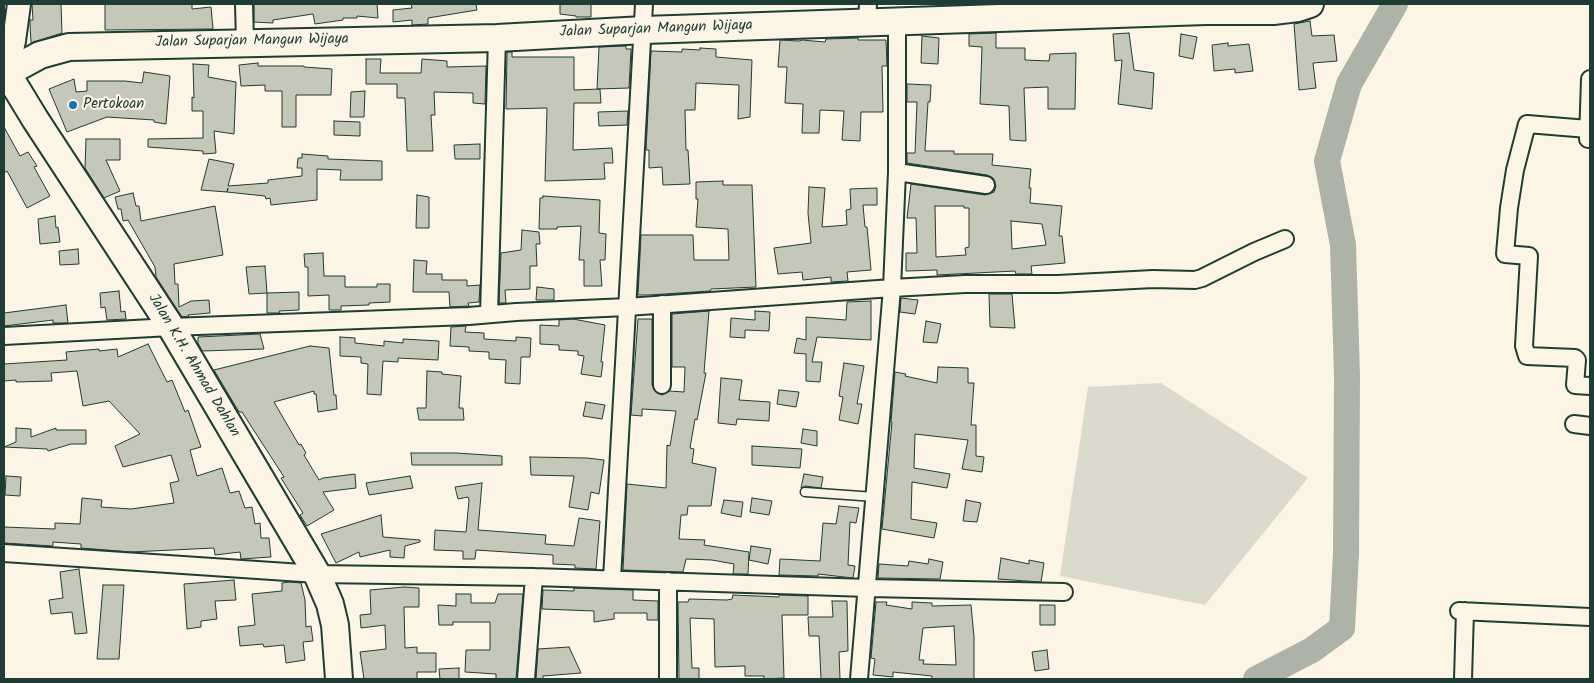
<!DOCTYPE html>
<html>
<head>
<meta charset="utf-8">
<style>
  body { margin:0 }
  #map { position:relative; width:1594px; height:683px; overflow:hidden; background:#fcf5e5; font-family:Kalam,sans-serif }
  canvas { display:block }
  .frame { position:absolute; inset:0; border:5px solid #1f3d34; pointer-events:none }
</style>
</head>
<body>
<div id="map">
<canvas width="1594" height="683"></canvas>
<div class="frame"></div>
</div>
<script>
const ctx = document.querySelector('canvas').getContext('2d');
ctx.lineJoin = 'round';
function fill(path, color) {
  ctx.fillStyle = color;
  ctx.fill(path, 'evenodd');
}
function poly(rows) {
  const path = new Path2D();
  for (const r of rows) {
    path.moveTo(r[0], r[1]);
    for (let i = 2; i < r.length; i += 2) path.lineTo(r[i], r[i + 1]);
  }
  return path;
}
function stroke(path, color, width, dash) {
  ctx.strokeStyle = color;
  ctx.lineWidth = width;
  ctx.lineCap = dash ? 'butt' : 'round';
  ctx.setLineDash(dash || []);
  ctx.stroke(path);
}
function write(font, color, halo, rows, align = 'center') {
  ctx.font = font + ' Kalam,sans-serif';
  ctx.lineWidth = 4;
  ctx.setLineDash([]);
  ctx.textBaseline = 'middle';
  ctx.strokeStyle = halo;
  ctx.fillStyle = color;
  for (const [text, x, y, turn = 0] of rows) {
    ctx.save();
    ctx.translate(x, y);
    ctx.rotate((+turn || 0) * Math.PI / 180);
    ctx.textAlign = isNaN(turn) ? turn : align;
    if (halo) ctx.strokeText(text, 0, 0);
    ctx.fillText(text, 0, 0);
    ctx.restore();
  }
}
const green = poly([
  [1161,383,1308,478,1205,605,1060,576,1088,387]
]);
const river = poly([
  [1256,679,1312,650,1342,628,1346,554,1347,376,1343,245,1327,161,1349,84,1395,4]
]);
const building = poly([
  [32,4,61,4,62,33,31,43,30,24,30,20,33,20,32,4],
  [105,4,192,4,192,9,211,7,213,29,105,30,105,4],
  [254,4,377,4,378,18,357,16,357,18,343,18,343,20,315,24,313,14,273,20,273,23,254,22,254,4],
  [411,4,476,4,477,10,428,18,428,24,412,25,412,20,393,22,393,10,412,8,411,4],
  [560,4,591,4,591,17,576,17,576,16,560,14,560,4],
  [1310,21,1312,36,1334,35,1337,61,1313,63,1316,88,1299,90,1294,24,1310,21],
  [996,33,996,48,1025,48,1025,60,1049,61,1050,54,1076,53,1075,109,1048,109,1048,87,1024,88,1026,141,1010,140,1009,106,980,104,982,47,969,46,969,34,996,33],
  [1129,33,1134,70,1154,73,1152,109,1118,104,1122,60,1115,61,1113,34,1129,33],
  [1181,34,1197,37,1193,59,1179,56,1181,34],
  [922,36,939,38,938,64,921,63,922,36],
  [858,38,858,40,886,40,887,66,882,66,883,112,861,112,860,141,842,140,844,111,820,110,819,133,802,133,803,104,785,103,787,67,778,67,780,40,799,41,802,40,825,42,826,39,858,38],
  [1228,43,1228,46,1249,44,1253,71,1235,73,1235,69,1214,71,1212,45,1228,43],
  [626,46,626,49,631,49,629,88,597,89,599,47,626,46],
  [700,48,716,49,716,57,752,60,750,117,738,119,739,85,696,83,695,110,685,110,686,150,688,150,690,184,663,185,662,167,649,168,649,150,646,150,651,51,682,52,682,49,700,50,700,48],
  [507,52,512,52,512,57,574,57,574,90,600,89,601,103,574,103,573,150,612,148,613,163,604,163,605,179,545,181,547,108,506,109,507,52],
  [366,59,381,59,380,73,421,73,422,59,447,61,447,67,486,66,485,104,473,103,473,93,434,92,435,115,431,115,433,151,407,151,405,98,397,98,397,84,366,84,366,59],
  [258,63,258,66,304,66,304,67,332,69,331,95,296,95,296,127,282,127,282,91,265,91,265,85,241,86,239,65,258,63],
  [193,64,209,65,208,77,236,82,234,134,214,131,216,153,203,154,203,151,148,147,148,139,203,138,203,111,192,111,192,97,194,98,193,64],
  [144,72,170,76,166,124,154,122,154,120,107,117,67,132,49,89,74,79,76,92,87,91,87,81,125,81,142,83,144,72],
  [907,84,931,85,930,102,928,102,925,151,954,151,954,154,993,154,992,165,1031,169,1029,188,1031,188,1030,203,1062,206,1059,236,1062,236,1065,263,1031,266,1032,274,1016,274,1015,271,937,275,937,270,906,271,906,253,917,253,916,218,907,218,911,184,985,195,994,192,996,186,993,178,987,175,907,163,907,153,915,153,917,102,907,102,907,84],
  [935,206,964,206,964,208,969,208,969,247,965,248,966,255,936,257,935,206],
  [1011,221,1042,224,1046,245,1012,249,1011,221],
  [365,91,364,117,350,117,351,92,365,91],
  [628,111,627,125,599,126,598,112,628,111],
  [334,121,360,122,360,136,334,135,334,121],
  [4,127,20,156,28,152,37,166,34,167,50,196,27,208,7,171,4,173,4,127],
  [86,139,120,139,120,160,106,160,120,191,104,198,85,168,86,139],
  [480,144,480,159,455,159,454,145,480,144],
  [302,154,328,156,328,159,382,161,382,180,340,180,341,170,317,169,317,200,271,205,270,198,266,199,265,196,227,192,228,188,227,192,201,190,209,159,234,164,228,186,268,183,268,180,302,176,302,168,297,168,298,158,302,158,302,154],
  [723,181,723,185,752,185,756,287,711,289,710,291,649,295,638,295,641,235,693,235,694,260,729,260,728,229,696,227,698,199,696,199,696,182,723,181],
  [809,187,825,188,822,227,847,225,846,210,851,209,850,189,877,188,877,205,863,205,865,227,867,227,871,270,847,272,848,281,831,282,831,277,803,280,802,272,778,274,774,248,811,243,808,213,809,187],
  [133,193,136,206,139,206,141,221,215,206,223,255,174,264,175,284,178,284,179,307,191,301,209,300,210,313,188,315,189,316,182,317,156,277,155,267,128,220,123,221,121,209,118,209,115,197,133,193],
  [417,195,429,197,429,228,416,228,417,195],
  [543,196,600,200,599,233,606,234,605,260,600,260,602,286,584,286,584,260,579,260,581,226,557,227,557,229,539,229,540,198,543,198,543,196],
  [55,216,56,228,58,227,60,242,40,244,38,219,55,216],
  [522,230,539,232,540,244,536,244,537,266,530,266,530,289,505,290,506,303,499,303,501,253,521,250,522,230],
  [78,249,79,264,60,265,59,251,78,249],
  [323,253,324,276,345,276,345,287,377,287,377,284,390,284,390,302,369,303,369,305,341,306,341,310,329,310,329,295,308,296,308,267,305,267,304,254,323,253],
  [414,260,427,261,426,274,442,274,442,280,467,280,467,286,480,285,479,302,468,303,469,306,450,307,449,292,413,292,414,260],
  [265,266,267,293,299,292,299,310,279,311,280,313,267,313,267,293,249,294,246,267,265,266],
  [537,287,554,289,554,300,536,300,537,287],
  [119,291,121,312,125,311,126,319,107,320,105,307,101,308,100,293,119,291],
  [989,294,1012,294,1015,328,990,327,989,294],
  [901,298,918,300,915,314,900,312,901,298],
  [871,301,871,340,817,337,812,362,822,362,820,382,806,381,806,354,794,353,797,338,806,340,806,317,846,320,847,302,871,301],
  [66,305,68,323,53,323,53,320,4,326,4,313,66,305],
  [709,311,704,373,706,373,697,420,695,419,690,448,694,449,692,463,716,468,711,506,688,506,687,515,681,515,679,539,705,540,704,545,749,552,748,574,733,574,734,564,712,560,686,559,683,572,623,570,627,484,666,488,667,445,670,446,676,411,642,409,642,416,631,415,638,319,652,319,652,385,657,393,662,395,669,391,684,392,685,367,672,367,672,314,709,311],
  [755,311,770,312,769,331,745,330,745,338,730,337,731,318,755,320,755,311],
  [573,319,605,325,601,362,603,362,601,377,581,374,584,356,578,355,578,351,559,350,559,345,540,344,540,325,559,326,559,320,573,319],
  [926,321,941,324,937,343,923,342,926,321],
  [466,326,465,332,484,333,484,339,516,341,516,337,531,338,530,357,521,357,520,384,505,383,506,360,489,359,489,352,469,351,469,347,450,346,451,327,466,326],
  [260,334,264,349,202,351,198,343,198,337,260,334],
  [340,337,355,338,355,343,384,346,384,341,403,343,403,339,439,341,438,360,398,358,398,362,383,361,381,395,367,394,368,364,361,363,361,357,340,356,340,337],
  [148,344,167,382,172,380,185,412,188,410,201,447,190,450,197,476,222,468,230,493,239,491,245,508,252,507,255,524,260,523,261,538,269,538,271,557,241,559,240,552,215,555,214,548,131,552,81,548,81,544,53,542,53,546,4,543,4,527,55,529,55,523,80,524,82,498,102,500,101,507,131,509,174,503,170,483,179,481,171,455,123,467,115,446,140,434,109,401,83,406,77,371,51,373,52,381,16,382,16,380,4,381,4,364,67,360,66,352,99,349,99,351,117,349,118,357,148,344],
  [310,346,329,348,334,395,336,395,337,409,318,412,316,394,314,394,314,391,274,402,299,445,301,444,306,453,304,455,319,480,323,478,355,474,356,488,323,492,334,510,307,526,300,515,303,513,281,478,284,477,242,412,239,412,214,370,310,346],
  [844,363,864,366,857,404,862,404,858,424,839,420,843,397,839,396,844,363],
  [938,367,968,368,968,383,974,383,971,425,976,425,976,456,984,457,982,472,962,469,968,440,915,434,914,468,950,474,947,488,912,482,911,519,937,523,934,538,882,529,892,422,891,422,895,372,906,374,905,376,937,383,938,367],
  [427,371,442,372,442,374,461,376,459,408,463,408,464,420,419,420,417,408,426,408,427,371],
  [721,378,742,380,739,400,770,402,769,421,737,419,736,425,718,423,721,378],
  [779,390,799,392,796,407,777,404,779,390],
  [586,402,605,405,602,419,583,416,586,402],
  [16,428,31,429,31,437,56,428,56,430,86,430,86,444,71,444,48,451,47,449,4,447,16,442,16,428],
  [803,429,817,431,817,446,801,443,803,429],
  [752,446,802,449,800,468,752,465,752,446],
  [411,453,456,453,502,456,502,465,412,465,411,453],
  [530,457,587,458,604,460,599,494,591,492,588,510,569,507,574,476,531,475,530,457],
  [804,474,823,477,821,488,805,486,801,488,804,474],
  [6,476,21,477,20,496,5,495,6,476],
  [410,476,413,488,369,495,366,483,410,476],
  [482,483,478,530,546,535,545,544,574,546,579,518,600,521,596,569,575,568,575,565,553,564,553,555,476,550,475,559,463,559,463,551,434,550,435,530,466,532,469,500,468,497,458,499,455,487,482,483],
  [752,498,772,501,769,515,750,512,752,498],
  [724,500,743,502,741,517,721,513,724,500],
  [966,500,981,503,977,522,963,521,966,500],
  [839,506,859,508,856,523,850,522,848,565,855,566,853,578,818,574,818,576,779,575,780,559,820,561,823,523,836,524,839,506],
  [381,515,383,537,420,540,420,542,405,546,404,558,390,557,390,550,360,557,359,552,336,563,321,534,381,515],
  [751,546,771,549,768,564,749,560,751,546],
  [1001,558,1029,564,1029,560,1044,563,1041,582,998,579,1001,558],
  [929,559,943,562,940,579,878,578,879,564,908,566,909,561,928,564,929,559],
  [79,569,87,633,75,634,72,612,51,614,49,600,63,598,60,572,79,569],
  [234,580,236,600,215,601,217,619,201,621,201,627,187,629,184,584,234,580],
  [289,582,301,583,305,600,306,627,311,626,313,641,303,642,305,660,286,663,284,645,264,647,263,644,240,646,238,627,255,625,252,594,282,591,282,583,289,582],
  [103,585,124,585,119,659,97,659,103,585],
  [404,587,419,588,419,607,404,607,405,648,417,647,417,653,436,653,436,672,417,672,417,679,364,679,360,652,386,649,385,625,361,628,360,615,371,614,370,590,404,587],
  [574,588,633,590,633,600,658,601,658,620,647,620,647,613,614,613,614,619,594,622,594,611,542,609,543,590,574,591,574,588],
  [456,594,471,594,471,603,495,603,498,594,523,594,516,679,496,679,496,674,465,672,466,650,490,650,490,622,453,622,453,625,439,625,438,605,456,606,456,594],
  [733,595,779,597,779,595,808,596,808,615,782,615,784,678,764,679,764,676,745,676,745,666,715,667,714,619,690,618,692,668,699,668,699,679,679,679,678,602,688,602,689,599,727,600,732,599,733,595],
  [832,601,847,601,848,651,839,652,840,679,821,679,819,636,809,636,808,617,833,617,832,601],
  [876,602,887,602,886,605,912,609,912,602,932,603,932,606,971,605,974,637,974,679,932,679,932,676,893,672,893,677,873,675,875,659,871,658,876,602],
  [954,626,956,665,923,664,924,660,919,660,923,628,954,626],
  [1040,605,1055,605,1055,625,1040,625,1040,605],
  [569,647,581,673,543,676,543,679,536,679,538,649,569,647],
  [1047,650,1049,669,1035,671,1032,652,1047,650],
  [459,668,459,679,440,679,439,669,459,668]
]);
const service = poly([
  [805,492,875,497]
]);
const minor = poly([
  [244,4,245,42],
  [867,23,868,4],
  [1588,129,1527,124,1515,170,1509,208,1505,254,1529,256,1524,346,1527,356,1575,358,1577,360,1575,385,1590,386],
  [1588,139,1590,79],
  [897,172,986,185],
  [489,314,497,38],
  [4,336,171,327,469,316,516,312,627,307,892,288,965,284,1058,284,1153,279,1195,280,1202,278,1254,252,1285,239],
  [662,385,662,304],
  [1574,424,1590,426],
  [4,553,317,574,534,577,868,588,1064,592],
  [612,579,644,4],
  [1459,611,1590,617],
  [526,679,534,577],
  [668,679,668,581],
  [859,679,892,288,897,172,897,21],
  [1463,679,1465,611]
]);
const secondary = poly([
  [4,70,7,73,14,41,19,4]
]);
const trunk = poly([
  [339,679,335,625,330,604,317,574,171,327,35,119,7,73,40,55,69,47,497,38,644,30,1206,11,1273,11,1298,8,1310,4]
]);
const markers = [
  [73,105,5,"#1f6fb2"]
];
const streetNames = [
  ["Jalan Suparjan Mangun Wijaya",656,30,-2],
  ["Jalan Suparjan Mangun Wijaya",252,42,-1],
  ["Jalan K.H. Ahmad Dahlan",193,366,59]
];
const poiNames = [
  ["Pertokoan",83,105]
];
fill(green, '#dcdacc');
stroke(river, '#aeb3a7', 26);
fill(building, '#c5c7b9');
stroke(building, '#1f3d34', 1);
stroke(service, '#1f3d34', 11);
stroke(minor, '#1f3d34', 20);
stroke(secondary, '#1f3d34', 26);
stroke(trunk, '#1f3d34', 30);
stroke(service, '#fcf5e5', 8);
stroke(minor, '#fcf5e5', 16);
stroke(secondary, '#fcf5e5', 22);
stroke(trunk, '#fcf5e5', 26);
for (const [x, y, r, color] of markers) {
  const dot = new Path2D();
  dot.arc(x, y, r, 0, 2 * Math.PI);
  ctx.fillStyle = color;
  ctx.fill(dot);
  stroke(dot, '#fcf5e5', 2);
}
write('15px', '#1f3d34', '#fcf5e5', streetNames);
write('15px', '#1f3d34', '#fcf5e5', poiNames, 'left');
</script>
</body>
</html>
